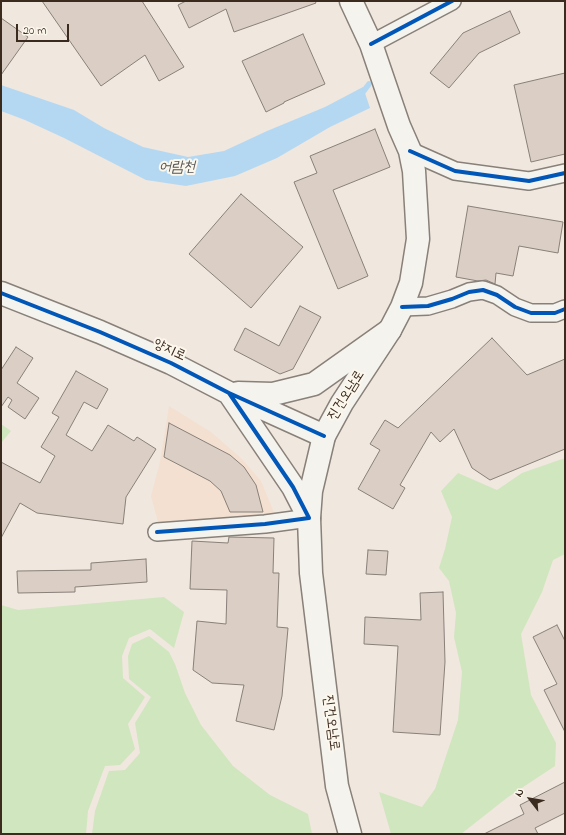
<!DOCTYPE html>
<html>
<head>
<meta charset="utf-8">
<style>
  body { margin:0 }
  #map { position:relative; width:566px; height:835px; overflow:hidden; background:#f0e7de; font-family:"Indie Flower",sans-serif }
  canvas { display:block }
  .frame { position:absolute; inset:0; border:2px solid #3b2a1e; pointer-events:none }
  .north { position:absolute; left:510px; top:779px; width:40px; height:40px; -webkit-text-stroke:3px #fbf7ec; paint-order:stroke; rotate:301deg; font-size:11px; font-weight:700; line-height:16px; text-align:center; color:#3b2a1e }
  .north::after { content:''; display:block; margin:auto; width:14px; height:18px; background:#3b2a1e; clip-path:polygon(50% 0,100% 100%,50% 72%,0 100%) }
  .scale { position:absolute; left:16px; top:24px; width:53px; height:18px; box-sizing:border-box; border:2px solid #3b2a1e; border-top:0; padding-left:5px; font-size:12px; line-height:14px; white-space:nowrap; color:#3b2a1e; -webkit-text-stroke:3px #fbf7ec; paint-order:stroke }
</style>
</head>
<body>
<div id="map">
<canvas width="566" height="835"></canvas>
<div class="frame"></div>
<div class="north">N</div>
<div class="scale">20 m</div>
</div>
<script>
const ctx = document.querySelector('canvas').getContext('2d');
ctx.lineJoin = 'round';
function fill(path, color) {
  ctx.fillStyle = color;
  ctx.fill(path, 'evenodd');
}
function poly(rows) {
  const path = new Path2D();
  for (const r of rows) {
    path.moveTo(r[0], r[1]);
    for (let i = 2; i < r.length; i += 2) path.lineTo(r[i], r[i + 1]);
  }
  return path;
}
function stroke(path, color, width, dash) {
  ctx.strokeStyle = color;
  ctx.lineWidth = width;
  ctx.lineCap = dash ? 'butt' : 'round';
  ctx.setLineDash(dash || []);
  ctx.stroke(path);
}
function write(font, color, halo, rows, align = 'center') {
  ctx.font = font + ' "Indie Flower","Poor Story",sans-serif';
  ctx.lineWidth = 4;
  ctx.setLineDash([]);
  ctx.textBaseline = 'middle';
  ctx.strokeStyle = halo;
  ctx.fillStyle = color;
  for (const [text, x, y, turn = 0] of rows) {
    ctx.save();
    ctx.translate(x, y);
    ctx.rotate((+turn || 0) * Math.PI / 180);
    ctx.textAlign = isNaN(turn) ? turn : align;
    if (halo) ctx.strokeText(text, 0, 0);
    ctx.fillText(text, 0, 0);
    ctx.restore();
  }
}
const built = poly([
  [169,406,211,432,242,459,261,481,275,515,158,522,151,496,160,462]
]);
const green = poly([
  [1,424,11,431,1,443],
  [565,458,565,554,553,560,542,592,521,634,531,695,556,743,555,766,508,797,461,834,391,834,379,792,422,807,435,789,458,720,462,672,454,637,456,613,449,581,439,568,445,549,452,517,441,491,458,473,497,490,522,473],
  [164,597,184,612,174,648,150,629,129,638,122,656,123,678,145,697,128,724,135,749,120,765,105,766,88,811,86,834,1,834,1,605,18,610],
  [149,636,169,652,175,664,185,693,201,725,233,766,270,795,308,814,312,834,92,834,95,811,109,771,125,770,140,753,135,723,151,697,129,679,128,656,132,644]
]);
const water = poly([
  [1,85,74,110,104,128,143,147,188,157,224,151,267,131,325,107,363,87,370,108,330,127,277,158,235,176,186,186,146,180,64,138,25,120,1,111]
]);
const stream = poly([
  [360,96,369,84]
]);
const building = poly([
  [42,1,142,1,184,67,159,81,145,55,101,86,42,1],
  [186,1,315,1,316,3,234,32,226,9,189,28,178,5,186,1],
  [510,11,520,33,479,53,449,88,430,73,463,33,510,11],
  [1,18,28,37,1,75,1,18],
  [303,34,325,84,284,102,284,103,266,112,242,61,303,34],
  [565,73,565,154,531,162,514,85,565,73],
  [375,129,390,167,333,190,368,276,338,289,294,182,317,173,310,156,375,129],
  [241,194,303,247,251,308,189,254,241,194],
  [468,206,563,222,558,253,519,246,513,276,496,273,495,284,486,280,478,281,456,277,468,206],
  [300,306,321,317,293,369,280,374,234,350,245,328,279,346,300,306],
  [492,338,527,375,565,359,565,449,490,480,472,468,454,429,440,442,431,432,400,485,405,488,393,509,358,489,380,450,370,444,385,420,398,428,492,338],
  [16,347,33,358,17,383,39,398,25,419,8,407,12,400,8,397,1,407,1,370,16,347],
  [76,371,108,389,97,409,84,402,66,435,92,451,108,425,134,441,137,437,156,449,126,497,123,524,37,513,20,503,1,538,1,462,40,483,55,456,41,447,59,417,52,413,76,371],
  [169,423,230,455,244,467,256,485,263,512,230,512,221,491,210,481,164,457,169,423],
  [229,537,274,538,273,573,279,573,277,627,288,628,282,696,274,730,236,721,244,685,212,683,193,670,197,621,226,624,227,590,190,589,192,541,228,543,229,537],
  [368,550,388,551,386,575,366,574,368,550],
  [146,559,147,582,75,587,75,592,18,593,17,571,91,570,91,563,146,559],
  [443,592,445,662,440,735,393,732,398,646,364,644,365,617,421,620,420,593,443,592],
  [557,625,565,641,565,732,544,690,557,684,533,637,557,625],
  [565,782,565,813,535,828,538,834,484,834,524,814,520,805,565,782]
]);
const minor = poly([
  [371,44,452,1],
  [410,151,455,171,529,181,565,173],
  [402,307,428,306,452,299,469,292,483,290,497,295,515,307,531,313,555,313,565,309],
  [157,532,265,524,309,518]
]);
const tertiary = poly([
  [1,293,100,332,171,363,229,393,324,436],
  [229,393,293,487,309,518],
  [238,393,273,394,314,384,390,330]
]);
const secondary = poly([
  [350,834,337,786,311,573,309,518,311,491,324,436,342,403,390,330,402,307,411,283,418,239,414,171,410,151,399,126,371,44,351,1]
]);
const cycleway = poly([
  [371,44,452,1],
  [410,151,455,171,529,181,565,173],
  [1,293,100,332,171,363,229,393,324,436],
  [402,307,428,306,452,299,469,292,483,290,497,295,515,307,531,313,555,313,565,309],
  [157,532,265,524,309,518,293,487,229,393]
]);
const streetNames = [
  ["양지로",169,351,25],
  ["진건오남로",347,396,-58],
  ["진건오남로",330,723,83]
];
const waterNames = [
  ["어람천",177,169]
];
fill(built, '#f3e0d1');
fill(green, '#d0e6bf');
fill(water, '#b5d8f2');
stroke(stream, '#b5d8f2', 5.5);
fill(building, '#dbcec4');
stroke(building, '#888079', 1);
stroke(minor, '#888079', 20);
stroke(tertiary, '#888079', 25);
stroke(secondary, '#888079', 25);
stroke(minor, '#f5f3ee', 17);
stroke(tertiary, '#f5f3ee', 22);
stroke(secondary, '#f5f3ee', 22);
stroke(cycleway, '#0057b8', 4);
write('14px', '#3b2a1e', '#fbf7ec', streetNames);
write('italic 15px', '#535455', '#fbf7ec', waterNames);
</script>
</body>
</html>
